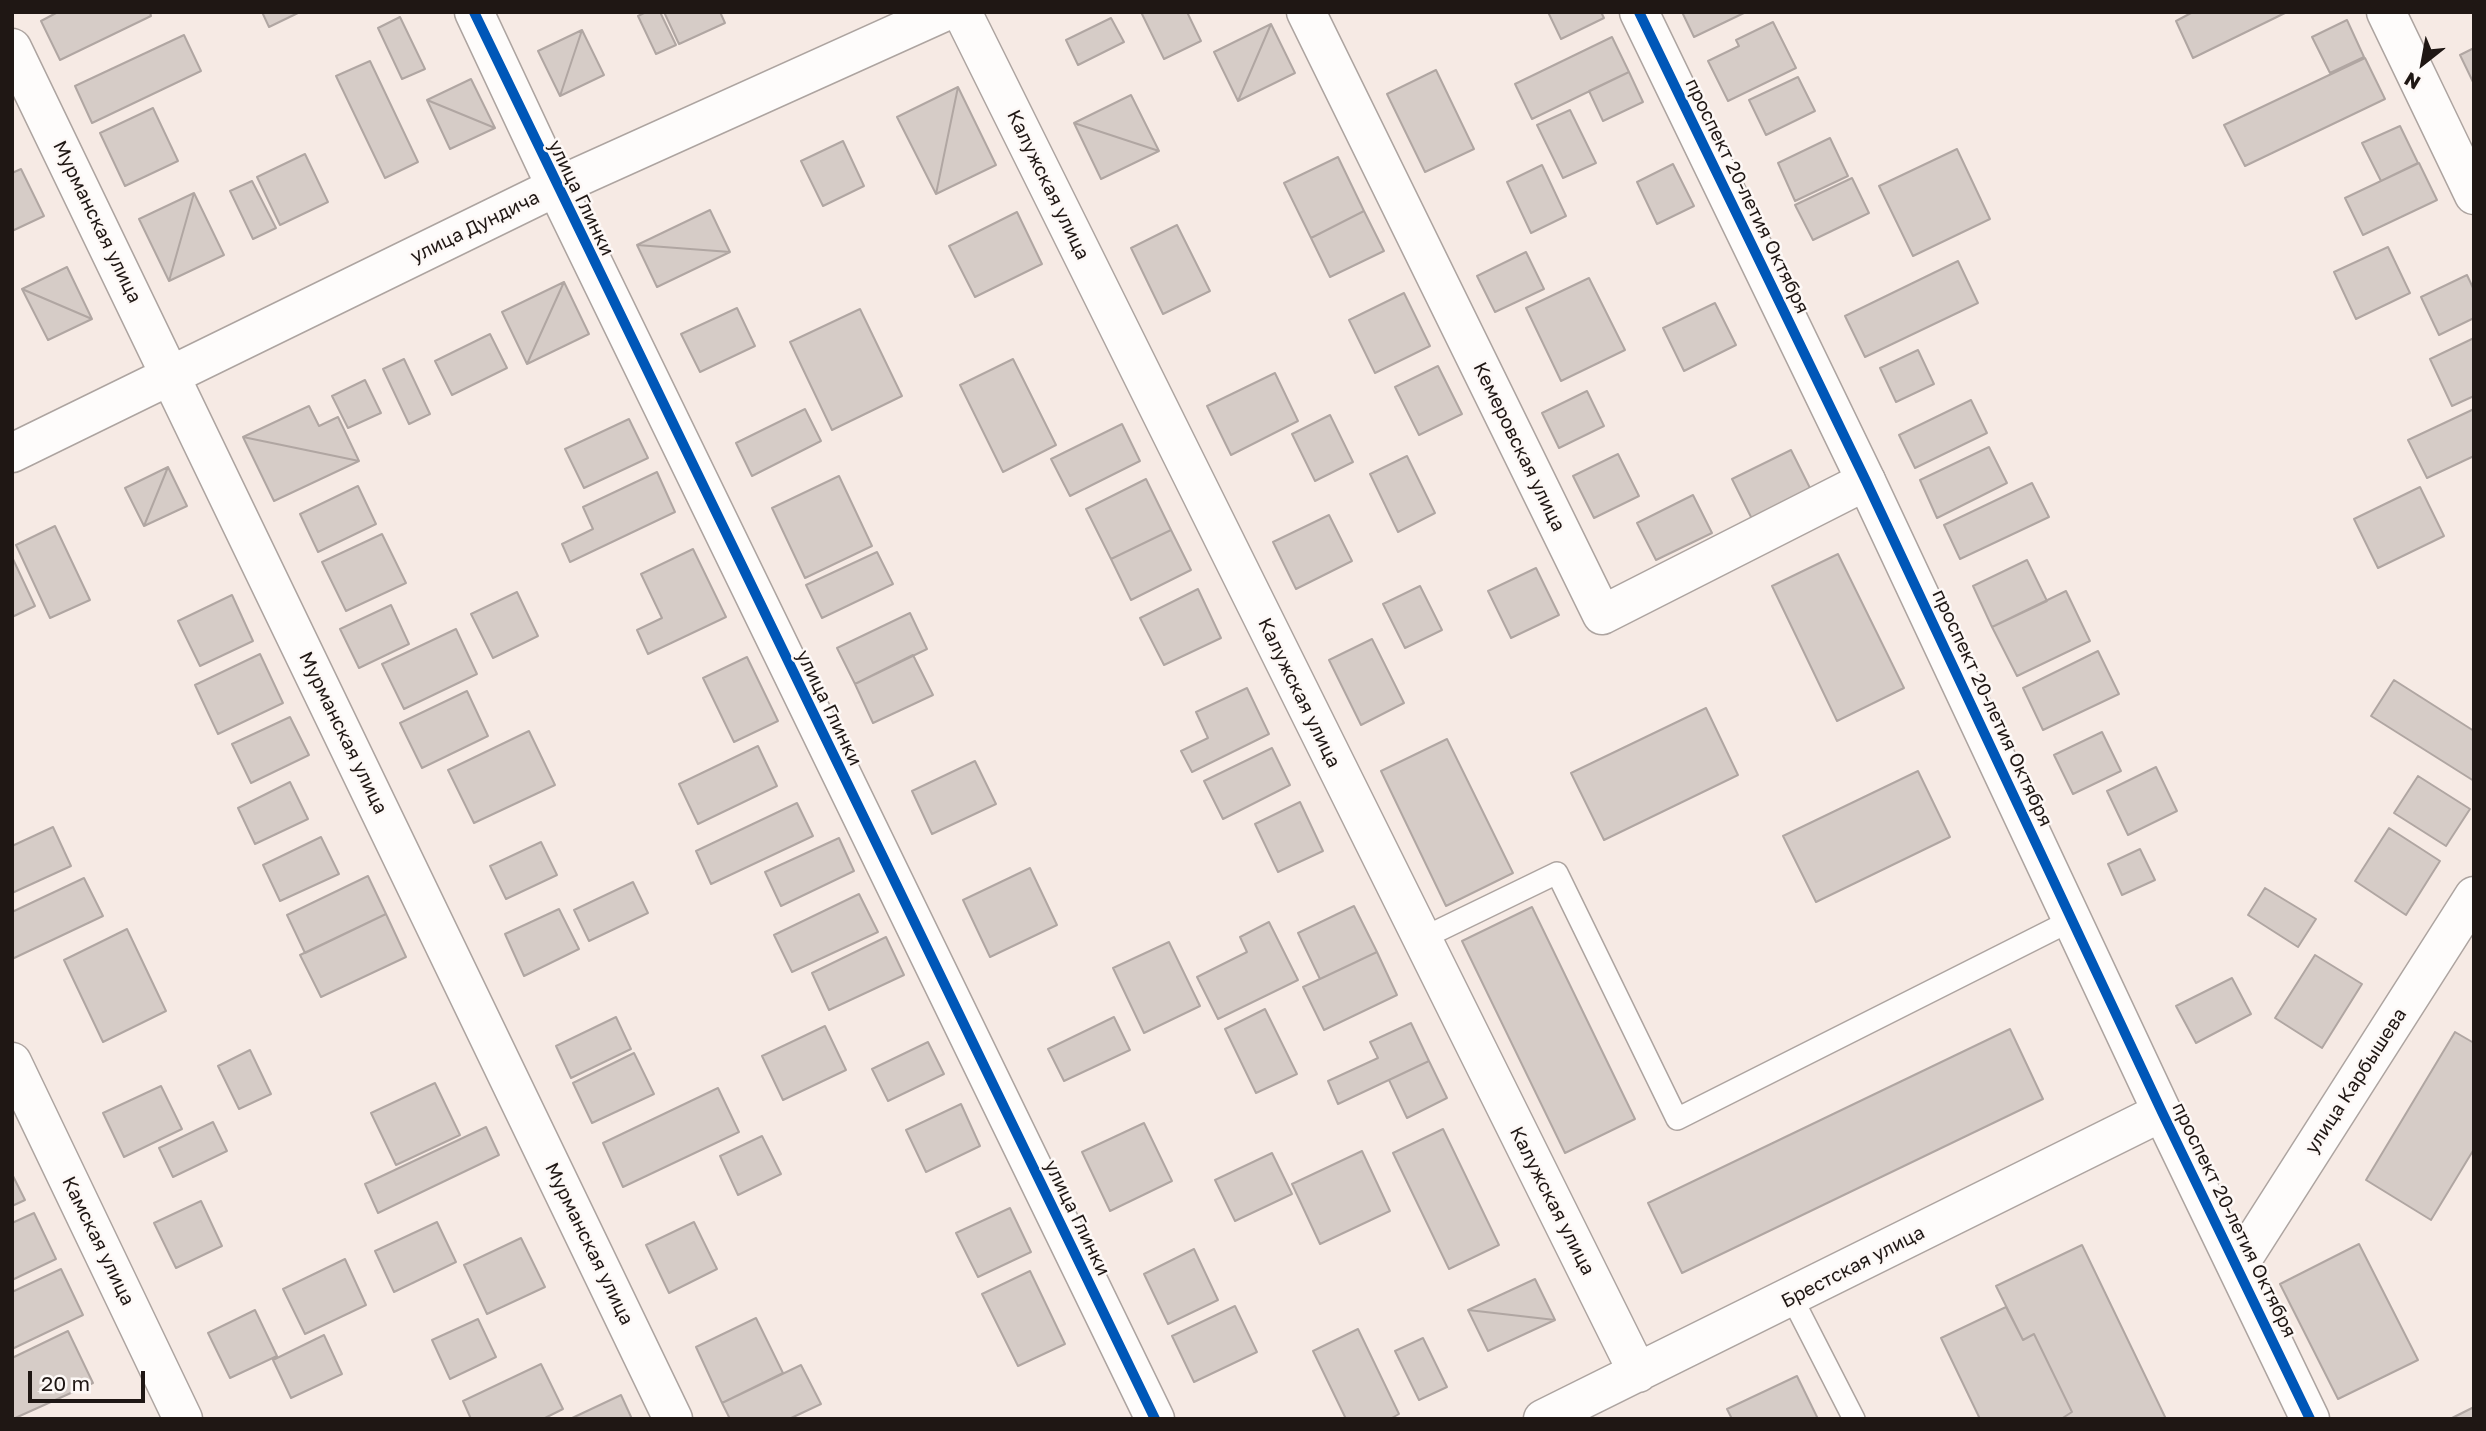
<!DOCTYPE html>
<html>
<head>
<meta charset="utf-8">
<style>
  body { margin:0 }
  #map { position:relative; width:2486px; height:1431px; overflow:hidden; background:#f6eae4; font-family:"Golos Text",sans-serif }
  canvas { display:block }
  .frame { position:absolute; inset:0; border:14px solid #1f1714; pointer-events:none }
  .north { position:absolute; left:2388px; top:28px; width:70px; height:70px; -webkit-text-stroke:5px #fdf8f6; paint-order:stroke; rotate:211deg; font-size:19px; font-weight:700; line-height:28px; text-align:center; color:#1f1714 }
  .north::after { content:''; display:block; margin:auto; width:24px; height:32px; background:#1f1714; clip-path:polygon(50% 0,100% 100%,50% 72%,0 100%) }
  .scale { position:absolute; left:28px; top:1371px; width:117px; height:32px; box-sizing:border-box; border:4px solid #1f1714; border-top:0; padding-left:9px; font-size:21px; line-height:24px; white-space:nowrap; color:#1f1714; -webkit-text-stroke:5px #fdf8f6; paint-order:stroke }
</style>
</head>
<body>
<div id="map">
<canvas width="2486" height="1431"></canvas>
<div class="frame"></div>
<div class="north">N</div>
<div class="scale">20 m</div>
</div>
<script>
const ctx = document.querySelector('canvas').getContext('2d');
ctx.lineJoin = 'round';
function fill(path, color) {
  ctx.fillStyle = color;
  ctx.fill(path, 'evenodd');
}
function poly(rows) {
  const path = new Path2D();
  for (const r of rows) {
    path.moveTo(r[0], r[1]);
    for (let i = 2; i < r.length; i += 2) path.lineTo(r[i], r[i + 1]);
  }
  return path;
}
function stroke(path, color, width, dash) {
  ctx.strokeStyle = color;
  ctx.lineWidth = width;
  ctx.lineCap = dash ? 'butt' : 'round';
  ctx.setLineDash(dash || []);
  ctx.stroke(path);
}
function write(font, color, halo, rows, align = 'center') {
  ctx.font = font + ' "Golos Text",sans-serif';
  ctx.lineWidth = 5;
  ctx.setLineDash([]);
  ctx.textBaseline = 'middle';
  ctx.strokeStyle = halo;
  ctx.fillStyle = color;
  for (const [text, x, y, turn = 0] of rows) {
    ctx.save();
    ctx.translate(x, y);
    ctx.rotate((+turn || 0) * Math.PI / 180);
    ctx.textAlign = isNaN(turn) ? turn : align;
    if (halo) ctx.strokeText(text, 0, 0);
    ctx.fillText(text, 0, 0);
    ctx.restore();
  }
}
const building = poly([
  [58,12,150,12,151,16,60,60,41,21,58,12],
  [262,12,300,12,269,27,262,12],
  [646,12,660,12,676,45,656,54,638,16,646,12],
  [664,12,720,12,725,23,679,44,664,12],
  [1141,12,1187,12,1201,41,1164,59,1141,12],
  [1548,12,1601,12,1604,18,1561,39,1548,12],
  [1682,12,1746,12,1694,37,1682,12],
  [2193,12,2287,12,2193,58,2176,21,2193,12],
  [400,17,425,69,402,79,378,28,400,17],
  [1111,18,1124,42,1078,65,1066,40,1111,18],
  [2347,20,2364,57,2330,73,2312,37,2347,20],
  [1773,22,1796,68,1728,101,1708,61,1739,46,1736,40,1773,22],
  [1271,24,1238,101,1214,52,1271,24],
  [1271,24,1295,73,1238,101,1271,24],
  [582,30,560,96,538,51,582,30],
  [582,30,604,75,560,96,582,30],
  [184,35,201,71,92,123,75,86,184,35],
  [1612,37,1629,72,1532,119,1515,84,1612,37],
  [2474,48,2474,84,2460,55,2474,48],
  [2365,58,2385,99,2245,166,2224,125,2365,58],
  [370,61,418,162,385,178,336,76,370,61],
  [1436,70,1474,149,1425,172,1387,94,1436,70],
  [1629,72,1643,102,1603,121,1589,91,1629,72],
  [1798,77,1815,111,1766,135,1749,100,1798,77],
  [471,79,495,128,427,100,471,79],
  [958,87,996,165,936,194,958,87],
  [958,87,936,194,897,117,958,87],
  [1131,95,1159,151,1074,123,1131,95],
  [427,100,495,128,450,149,427,100],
  [153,108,178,161,125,186,100,133,153,108],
  [1570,110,1596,163,1563,178,1537,125,1570,110],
  [1074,123,1159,151,1101,179,1074,123],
  [2400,126,2418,163,2381,181,2362,143,2400,126],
  [1830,138,1848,176,1795,201,1778,163,1830,138],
  [843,141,864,186,823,206,801,161,843,141],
  [1957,149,1990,219,1913,256,1879,186,1957,149],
  [305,154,328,202,280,225,257,177,305,154],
  [1338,157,1364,211,1311,238,1284,183,1338,157],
  [2419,163,2437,200,2363,235,2345,198,2419,163],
  [1673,164,1694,206,1657,224,1637,182,1673,164],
  [1542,165,1566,216,1531,233,1507,182,1542,165],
  [21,169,44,216,12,231,12,173,21,169],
  [1852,178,1869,213,1813,240,1795,205,1852,178],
  [252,181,276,228,253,239,230,191,252,181],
  [194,193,169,281,139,219,194,193],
  [194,193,224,255,169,281,194,193],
  [710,210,730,252,637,245,710,210],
  [1364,211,1384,251,1330,277,1311,238,1364,211],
  [1017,212,1042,264,975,297,949,246,1017,212],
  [1177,225,1210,291,1163,314,1131,248,1177,225],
  [637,245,730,252,657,287,637,245],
  [2388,247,2410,293,2356,319,2334,272,2388,247],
  [1526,252,1544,289,1495,312,1477,276,1526,252],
  [1958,261,1978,303,1865,357,1845,316,1958,261],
  [67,267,92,319,22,289,67,267],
  [2467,275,2474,290,2474,318,2439,335,2421,297,2467,275],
  [1589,278,1625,350,1561,381,1526,308,1589,278],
  [564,282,589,334,527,364,564,282],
  [564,282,527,364,502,312,564,282],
  [22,289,92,319,48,340,22,289],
  [1404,293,1430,346,1375,373,1349,320,1404,293],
  [1715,303,1736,345,1684,371,1663,328,1715,303],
  [737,308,755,346,700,372,681,334,737,308],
  [860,309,902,396,832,430,790,342,860,309],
  [490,334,507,368,452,395,435,361,490,334],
  [2474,338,2474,396,2452,406,2430,359,2474,338],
  [1918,350,1934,384,1896,402,1880,368,1918,350],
  [404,359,430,414,409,424,383,369,404,359],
  [1013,359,1056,445,1003,472,960,385,1013,359],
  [1438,366,1462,414,1419,435,1395,387,1438,366],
  [1275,373,1298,421,1231,455,1207,406,1275,373],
  [365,380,381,413,348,428,332,396,365,380],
  [1587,391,1604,426,1559,448,1542,413,1587,391],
  [1971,400,1987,433,1915,468,1899,435,1971,400],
  [309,406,319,426,338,417,359,461,243,437,309,406],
  [805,409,821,441,752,476,736,443,805,409],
  [2474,409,2474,456,2427,478,2408,440,2474,409],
  [1330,415,1353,462,1315,481,1292,434,1330,415],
  [629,419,648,458,584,488,565,449,629,419],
  [1122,424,1140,461,1070,496,1051,459,1122,424],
  [243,437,359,461,274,501,243,437],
  [1989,447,2007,483,1937,518,1920,480,1989,447],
  [1791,450,1811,490,1752,519,1732,479,1791,450],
  [1618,454,1639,496,1594,518,1573,476,1618,454],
  [1407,456,1435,513,1398,532,1370,474,1407,456],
  [168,467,187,506,144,526,168,467],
  [168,467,144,526,125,488,168,467],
  [657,472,675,512,570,562,562,544,593,529,583,507,657,472],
  [839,476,872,546,805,578,772,508,839,476],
  [1146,479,1171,530,1111,559,1086,509,1146,479],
  [2032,483,2049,517,1960,559,1944,525,2032,483],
  [358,486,376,524,318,552,300,514,358,486],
  [2420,487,2444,536,2378,568,2354,519,2420,487],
  [1693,495,1712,533,1656,560,1637,523,1693,495],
  [1329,515,1352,561,1296,589,1273,542,1329,515],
  [55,526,90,600,50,618,16,545,55,526],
  [1171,530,1191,570,1131,600,1111,559,1171,530],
  [382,534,406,583,346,611,322,562,382,534],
  [693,549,726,617,648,654,637,630,662,618,641,574,693,549],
  [877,552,893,584,822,618,806,585,877,552],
  [1838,554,1904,688,1837,721,1772,586,1838,554],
  [12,557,35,606,12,617,12,557],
  [2027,560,2047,601,1992,627,1973,586,2027,560],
  [1536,568,1559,615,1511,638,1488,591,1536,568],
  [1420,586,1442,630,1405,648,1383,604,1420,586],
  [1198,589,1221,638,1164,665,1140,618,1198,589],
  [2066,591,2090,641,2017,676,1992,627,2066,591],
  [517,592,538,636,493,658,471,614,517,592],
  [232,595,253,641,200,666,178,621,232,595],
  [391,605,409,644,359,668,340,629,391,605],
  [910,613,927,649,855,684,837,648,910,613],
  [456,629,477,674,404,709,382,664,456,629],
  [1372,639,1404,703,1361,725,1329,660,1372,639],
  [2098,651,2119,694,2043,730,2023,688,2098,651],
  [260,654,283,703,218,734,195,685,260,654],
  [913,655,933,695,873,723,855,684,913,655],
  [747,657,778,721,734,742,703,678,747,657],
  [2394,680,2474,731,2474,781,2371,716,2394,680],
  [1247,688,1269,734,1192,772,1181,751,1208,738,1196,712,1247,688],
  [467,691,488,736,422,768,400,723,467,691],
  [1706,708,1738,775,1604,840,1571,773,1706,708],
  [290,717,309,755,251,783,232,744,290,717],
  [529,731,555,785,474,823,448,770,529,731],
  [2102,732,2121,771,2073,794,2054,755,2102,732],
  [1447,739,1513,873,1446,906,1381,771,1447,739],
  [758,746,777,786,698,824,679,784,758,746],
  [1272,748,1290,785,1223,819,1204,781,1272,748],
  [975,761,996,804,932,834,912,791,975,761],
  [2156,767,2177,811,2128,835,2107,791,2156,767],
  [1918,771,1950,837,1816,902,1783,836,1918,771],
  [2418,776,2470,809,2446,846,2394,813,2418,776],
  [290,782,308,819,255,844,238,808,290,782],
  [1300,802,1323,851,1278,872,1255,824,1300,802],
  [797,803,813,836,711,884,696,851,797,803],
  [53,827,71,866,12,893,12,846,53,827],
  [2389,828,2440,861,2406,915,2355,881,2389,828],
  [321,837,339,874,280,901,263,865,321,837],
  [839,838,854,871,781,906,765,872,839,838],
  [541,842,557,875,506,899,490,866,541,842],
  [2140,849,2155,880,2122,895,2108,864,2140,849],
  [1030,868,1057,925,990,957,963,900,1030,868],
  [368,876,386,914,305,953,287,915,368,876],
  [84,878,103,916,12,959,12,912,84,878],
  [633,882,648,913,589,941,574,910,633,882],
  [2265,888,2316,919,2298,947,2248,915,2265,888],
  [859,894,878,932,792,972,774,935,859,894],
  [1354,906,1377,952,1320,979,1298,933,1354,906],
  [1532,907,1635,1119,1565,1153,1462,941,1532,907],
  [559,909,579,949,524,976,505,934,559,909],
  [386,914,406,957,321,997,300,955,386,914],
  [1269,922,1298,980,1218,1019,1197,977,1247,952,1240,937,1269,922],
  [127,929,166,1011,103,1042,64,960,127,929],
  [886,937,904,975,829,1010,812,973,886,937],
  [1169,942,1200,1006,1144,1033,1113,968,1169,942],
  [1377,952,1397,995,1324,1030,1303,987,1377,952],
  [2315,955,2362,984,2322,1048,2275,1018,2315,955],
  [2232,978,2251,1014,2196,1043,2176,1006,2232,978],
  [1265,1009,1297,1074,1256,1093,1225,1029,1265,1009],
  [616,1017,631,1049,571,1078,556,1046,616,1017],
  [1114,1017,1130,1050,1064,1081,1048,1049,1114,1017],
  [1411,1023,1429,1061,1338,1104,1328,1081,1378,1058,1370,1042,1411,1023],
  [825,1026,846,1070,783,1100,762,1056,825,1026],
  [2010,1029,2043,1099,1682,1273,1648,1203,2010,1029],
  [2455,1032,2474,1043,2474,1149,2431,1220,2366,1180,2455,1032],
  [928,1042,944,1074,888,1101,872,1069,928,1042],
  [250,1050,271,1094,239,1109,218,1066,250,1050],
  [634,1053,654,1094,592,1123,573,1083,634,1053],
  [1429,1061,1447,1098,1407,1118,1389,1080,1429,1061],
  [435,1083,460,1135,396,1165,371,1113,435,1083],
  [161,1086,182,1129,124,1157,103,1113,161,1086],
  [718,1088,739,1132,623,1187,603,1143,718,1088],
  [961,1104,980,1146,926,1172,906,1130,961,1104],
  [213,1122,227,1151,173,1177,159,1148,213,1122],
  [1144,1123,1172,1181,1110,1211,1082,1152,1144,1123],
  [486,1127,499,1155,378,1213,365,1184,486,1127],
  [1443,1129,1499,1245,1449,1269,1393,1153,1443,1129],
  [762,1136,781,1174,738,1195,720,1156,762,1136],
  [1362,1151,1390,1211,1320,1244,1292,1184,1362,1151],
  [1272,1153,1292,1194,1235,1221,1215,1180,1272,1153],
  [12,1174,25,1200,12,1206,12,1174],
  [201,1201,222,1246,176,1268,154,1223,201,1201],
  [1010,1208,1031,1252,978,1277,956,1233,1010,1208],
  [34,1213,56,1259,12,1280,12,1223,34,1213],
  [437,1222,456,1262,394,1292,375,1251,437,1222],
  [694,1222,717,1269,669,1293,646,1245,694,1222],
  [521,1238,545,1287,487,1314,464,1265,521,1238],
  [2359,1244,2418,1360,2338,1399,2280,1284,2359,1244],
  [2082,1245,2166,1419,2061,1419,2072,1412,2034,1334,2023,1340,1996,1286,2082,1245],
  [1194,1249,1218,1300,1168,1324,1144,1274,1194,1249],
  [345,1259,366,1305,305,1334,283,1289,345,1259],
  [61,1269,83,1315,12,1349,12,1292,61,1269],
  [1030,1271,1065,1344,1018,1366,982,1294,1030,1271],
  [1535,1279,1555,1320,1468,1310,1535,1279],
  [1235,1306,1257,1352,1194,1382,1172,1336,1235,1306],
  [2006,1307,2023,1340,2034,1334,2072,1412,2061,1419,1980,1419,1941,1338,2006,1307],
  [255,1310,277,1356,230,1378,208,1333,255,1310],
  [1468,1310,1555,1320,1488,1351,1468,1310],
  [756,1318,783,1373,722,1403,696,1347,756,1318],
  [478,1319,496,1357,450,1379,432,1340,478,1319],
  [1358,1329,1399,1414,1390,1419,1346,1419,1313,1351,1358,1329],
  [68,1331,93,1383,13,1419,12,1358,68,1331],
  [324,1335,342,1374,291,1398,273,1360,324,1335],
  [1423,1338,1447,1387,1419,1400,1395,1351,1423,1338],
  [541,1364,563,1409,543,1419,471,1419,463,1401,541,1364],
  [801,1365,821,1404,789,1419,730,1419,722,1403,801,1365],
  [1797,1376,1818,1419,1732,1419,1727,1409,1797,1376],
  [621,1395,632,1419,570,1419,621,1395],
  [2474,1407,2474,1419,2450,1419,2474,1407]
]);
const service = poly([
  [1421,939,1557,873,1677,1119,2072,920],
  [1792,1298,1854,1419]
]);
const minor = poly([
  [962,12,1638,1373],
  [1306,12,1602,615,1866,481],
  [2386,12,2474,195],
  [12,48,673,1419],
  [12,453,556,187,474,12],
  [12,1062,183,1419],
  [2238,1266,2474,896],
  [1543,1419,2162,1112]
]);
const tertiary = poly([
  [944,12,556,187,1155,1419],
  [1639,12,1866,481,2162,1112,2310,1419]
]);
const cycleway = poly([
  [474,12,1155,1419],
  [1639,12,1866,481,2162,1112,2310,1419]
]);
const streetNames = [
  ["Калужская улица",1048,185,64],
  ["проспект 20-летия Октября",1747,196,64],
  ["улица Глинки",581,198,64],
  ["Мурманская улица",97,222,64],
  ["улица Дундича",475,227,-26],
  ["Кемеровская улица",1519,447,64],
  ["Калужская улица",1299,693,64],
  ["улица Глинки",829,708,64],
  ["проспект 20-летия Октября",1992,708,65],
  ["Мурманская улица",343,733,64],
  ["улица Карбышева",2356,1081,-57],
  ["Калужская улица",1552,1201,63],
  ["улица Глинки",1077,1218,64],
  ["проспект 20-летия Октября",2234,1220,64],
  ["Камская улица",98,1241,64],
  ["Мурманская улица",589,1244,64],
  ["Брестская улица",1853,1267,-27]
];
fill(building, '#d6ccc7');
stroke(building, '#b0a6a2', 2);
stroke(service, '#ada4a0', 24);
stroke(minor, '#ada4a0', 41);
stroke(tertiary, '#ada4a0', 41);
stroke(service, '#fefcfb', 21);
stroke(minor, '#fefcfb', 38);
stroke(tertiary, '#fefcfb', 38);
stroke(cycleway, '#0057b8', 10);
write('19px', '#1f1714', '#fdf8f6', streetNames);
</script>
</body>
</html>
